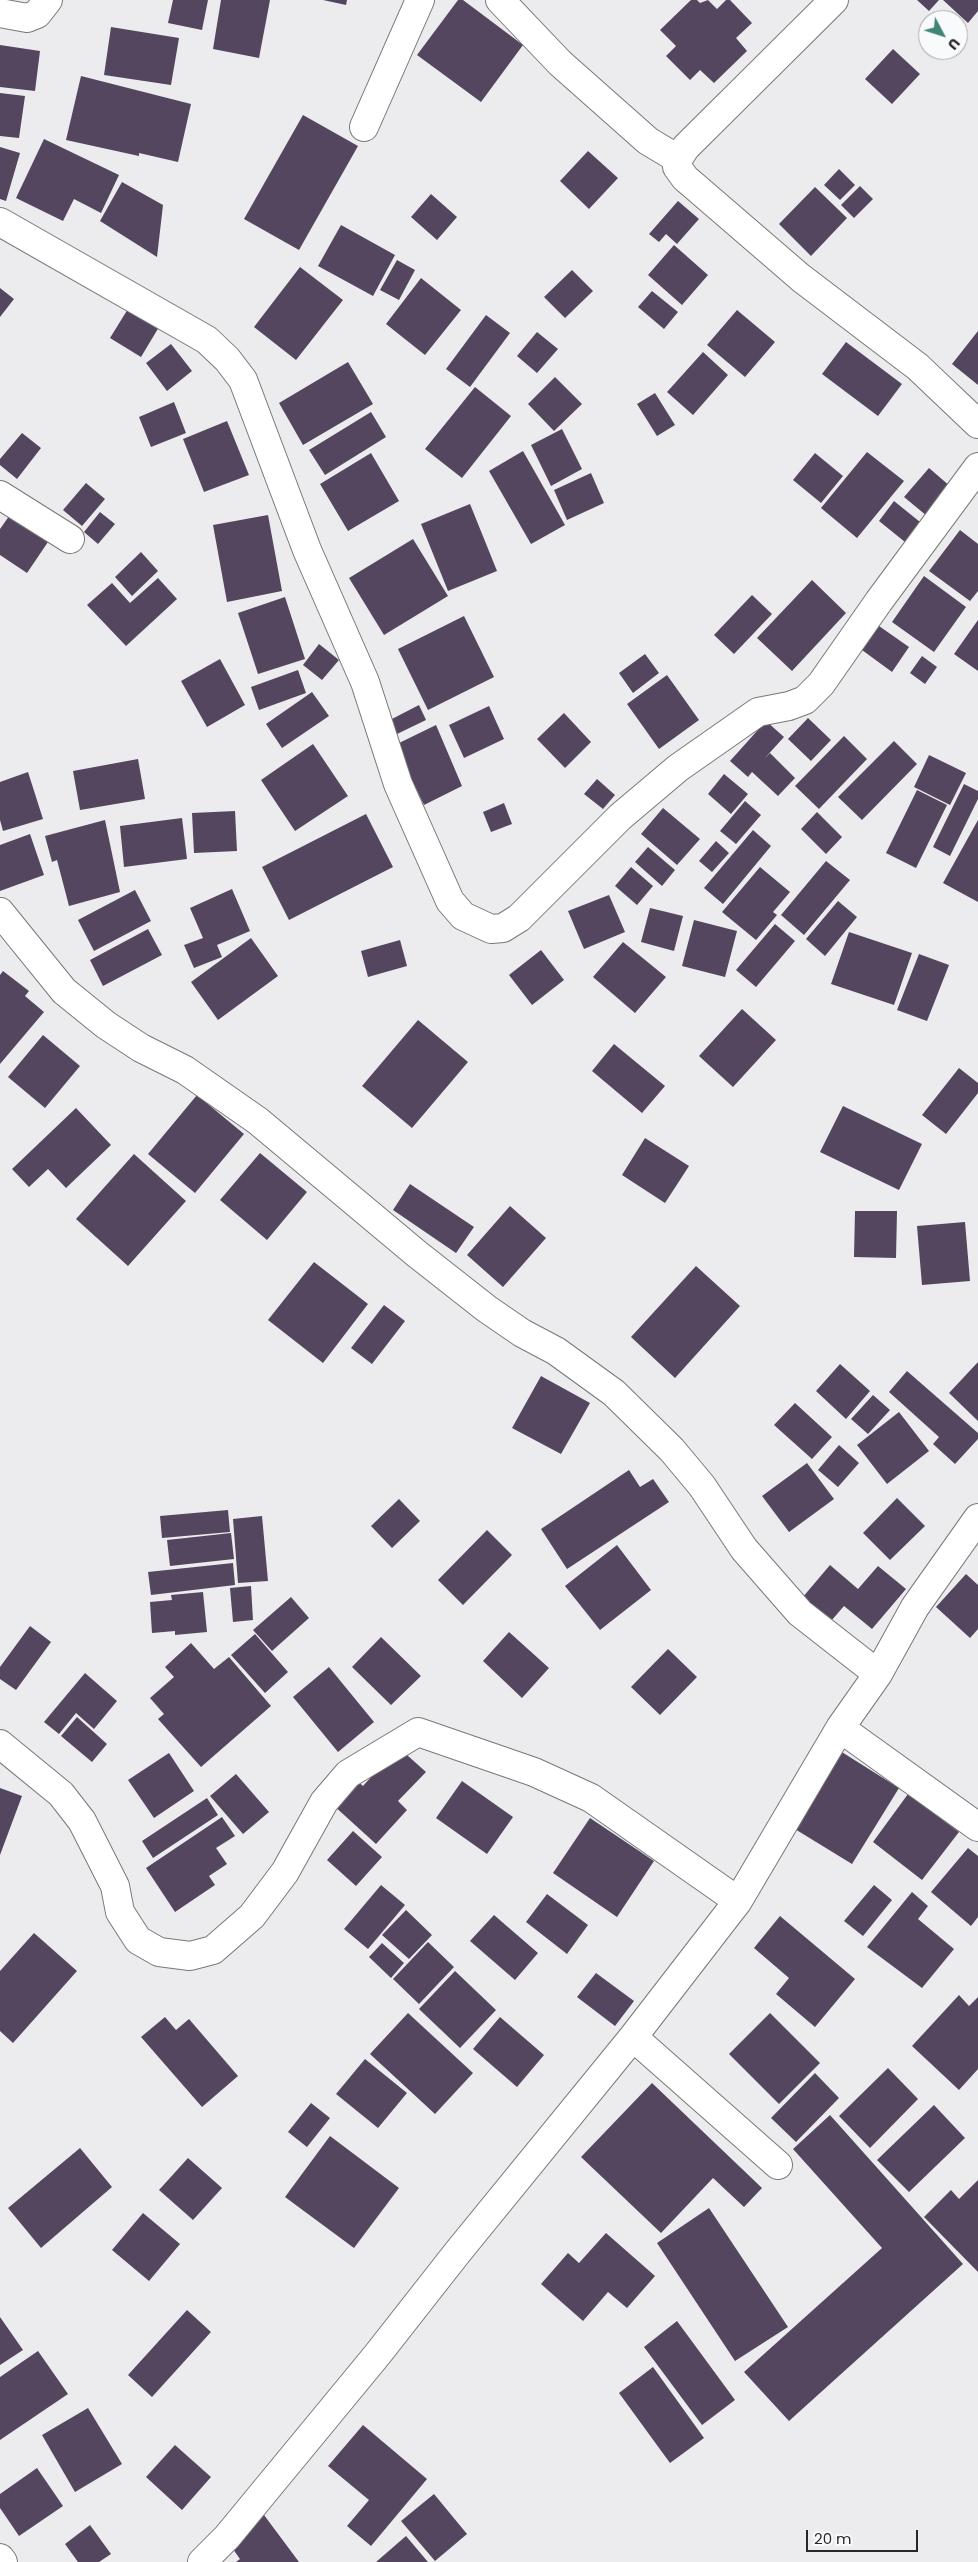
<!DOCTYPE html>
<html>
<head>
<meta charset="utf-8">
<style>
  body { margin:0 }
  #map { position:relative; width:978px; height:2562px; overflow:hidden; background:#ececee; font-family:Poppins,sans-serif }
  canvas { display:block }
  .north { position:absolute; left:918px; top:10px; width:50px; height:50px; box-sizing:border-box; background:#f9fafb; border:1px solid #a5a6a6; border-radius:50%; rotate:130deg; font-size:14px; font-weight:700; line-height:20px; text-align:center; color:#272727 }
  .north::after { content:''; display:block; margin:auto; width:18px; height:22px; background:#418375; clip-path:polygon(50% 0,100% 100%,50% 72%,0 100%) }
  .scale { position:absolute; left:806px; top:2530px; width:112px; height:22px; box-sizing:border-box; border:2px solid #272727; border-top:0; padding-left:6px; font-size:15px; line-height:18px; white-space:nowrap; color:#272727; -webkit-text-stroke:4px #f9fafb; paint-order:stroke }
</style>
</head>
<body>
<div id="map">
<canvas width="978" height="2562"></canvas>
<div class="north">U</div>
<div class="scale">20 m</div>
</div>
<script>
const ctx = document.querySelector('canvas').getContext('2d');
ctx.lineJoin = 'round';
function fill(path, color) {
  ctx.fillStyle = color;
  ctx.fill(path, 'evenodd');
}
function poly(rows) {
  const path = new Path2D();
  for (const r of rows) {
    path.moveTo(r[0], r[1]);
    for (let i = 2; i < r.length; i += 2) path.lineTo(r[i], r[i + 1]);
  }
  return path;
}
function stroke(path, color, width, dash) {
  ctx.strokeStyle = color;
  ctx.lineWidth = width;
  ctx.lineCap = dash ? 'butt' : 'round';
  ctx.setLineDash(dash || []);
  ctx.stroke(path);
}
const building = poly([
  [173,0,208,0,202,30,168,23],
  [221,0,270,0,259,58,213,49],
  [323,0,347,0,346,5],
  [458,0,463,0,523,45,481,102,417,55],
  [691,0,697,0,700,3,708,0,717,9,726,0,730,0,752,23,736,38,747,51,714,83,700,70,690,80,666,56,676,46,660,30],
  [917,0,939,0,929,11],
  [943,0,978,0,978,11,968,23],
  [111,27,179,38,171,85,104,75],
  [0,45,40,51,35,91,0,87],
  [893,49,920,74,892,104,865,79],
  [81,76,191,104,178,162,139,153,139,156,66,140],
  [0,93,25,96,19,138,0,136],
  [303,115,358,146,299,250,244,219],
  [44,139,119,175,101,213,74,199,63,221,16,198],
  [0,147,20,153,6,201,0,199],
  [588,151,618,178,589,209,560,181],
  [839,169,855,185,840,200,824,185],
  [122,182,163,205,157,257,100,221],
  [860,186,873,199,854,218,841,205],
  [815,187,847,218,811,256,779,224],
  [431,194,457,217,437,240,411,217],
  [678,201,699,219,677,244,666,234,659,242,649,234],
  [341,225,395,255,373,296,318,266],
  [674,245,708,275,682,305,648,275],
  [397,260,415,270,399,300,380,290],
  [300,267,343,300,296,360,254,327],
  [572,270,593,291,565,318,544,297],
  [421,278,461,310,425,355,386,324],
  [0,288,14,299,0,317],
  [652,291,678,312,664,329,638,307],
  [131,304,162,322,141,357,110,338],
  [737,310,775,342,745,377,707,345],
  [486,315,510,333,470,387,446,369],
  [978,331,978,385,952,364],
  [537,332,558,349,537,373,517,356],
  [846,342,902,384,878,416,822,374],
  [171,344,192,371,167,391,146,363],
  [703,352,728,375,693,415,667,392],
  [348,362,373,404,303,445,279,403],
  [555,377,582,404,554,431,528,404],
  [475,387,511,416,462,478,425,449],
  [655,393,675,425,657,436,637,404],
  [174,402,186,433,151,447,139,417],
  [371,412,386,437,325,475,309,450],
  [227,421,249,475,204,492,183,439],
  [562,429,582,469,551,486,531,445],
  [22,433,41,448,17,479,0,465,0,459],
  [523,451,565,525,531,544,489,471],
  [867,452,904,481,857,538,821,508],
  [371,453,399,501,348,531,320,484],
  [815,453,843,476,821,503,793,480],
  [929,468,951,487,927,516,904,497],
  [591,473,604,503,567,520,554,490],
  [86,483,105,499,82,526,63,510],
  [894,501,920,522,905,542,879,521],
  [470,504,497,571,448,591,421,524],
  [12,512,50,539,27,573,0,555,0,529],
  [100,512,115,524,98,544,84,532],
  [268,515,282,591,227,602,213,525],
  [960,530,978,544,978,591,970,601,929,571],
  [413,539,448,596,384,635,349,578],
  [141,552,158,571,132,596,115,577],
  [924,576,966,607,934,652,892,622],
  [158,578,177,599,126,646,87,605,112,583,130,603],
  [812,580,846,613,792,671,757,638],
  [752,595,772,614,734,654,714,635],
  [285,597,305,659,258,674,238,613],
  [464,616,494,677,428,710,398,649],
  [978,620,978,671,954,654],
  [879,626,909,647,892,672,862,650],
  [319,644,339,660,322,680,303,665],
  [645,654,659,673,633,693,619,673],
  [922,656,937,667,925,684,910,673],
  [220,659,245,705,207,727,181,681],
  [298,670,306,693,259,710,251,687],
  [667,675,699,720,659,749,627,704],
  [312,692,329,716,282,748,266,724],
  [419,705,426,720,397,734,390,720],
  [489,706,504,739,464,758,449,725],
  [564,713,591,742,565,768,537,739],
  [808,718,831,740,811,761,788,739],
  [766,721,784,737,764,759,770,753,795,778,778,796,752,772,748,777,730,761],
  [436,725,462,786,424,805,395,745],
  [844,736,867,759,819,809,795,786],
  [894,741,917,764,862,820,838,797],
  [313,744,348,796,295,831,261,780],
  [929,755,966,773,950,805,914,787],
  [138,759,145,799,80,810,73,771],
  [28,772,43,819,3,831,0,820,0,782],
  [724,774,748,794,731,814,708,794],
  [597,779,615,795,603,809,584,794],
  [964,784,978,791,978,799,950,856,933,847],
  [917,790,947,805,916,868,886,853],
  [745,801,761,815,736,844,720,831],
  [504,803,512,824,491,832,483,812],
  [663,808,700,839,677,865,641,834],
  [235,811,237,851,194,853,192,813],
  [817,812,842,837,826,854,801,829],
  [366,814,393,867,289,920,262,867],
  [182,818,187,859,124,867,120,826],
  [105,820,120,892,69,906,57,860,52,862,45,836],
  [978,820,978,902,943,883],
  [753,830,771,846,723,904,704,888],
  [30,834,44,875,0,891,0,845],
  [716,841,729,853,712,872,699,861],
  [648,847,675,870,662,886,635,862],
  [826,861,850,880,804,935,781,915],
  [631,867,653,886,637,905,615,886],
  [760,867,790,892,773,912,777,915,756,940,722,912],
  [232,889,250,931,217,945,222,957,194,968,184,945,203,938,190,908],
  [135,890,151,921,94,951,78,920],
  [609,895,625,932,584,949,568,911],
  [838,901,857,917,825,956,806,939],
  [650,908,683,916,674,951,641,942],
  [694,920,737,931,725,977,682,966],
  [775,924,795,941,756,987,736,970],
  [148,929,162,955,103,986,90,960],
  [849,932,912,953,894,1005,831,984],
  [251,938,278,976,218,1020,191,982],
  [400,940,407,966,368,977,361,951],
  [623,942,666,977,635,1013,593,977],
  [541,950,564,980,532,1005,509,975],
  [919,954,949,965,927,1021,897,1010],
  [3,971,29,991,25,996,44,1012,0,1064,0,975],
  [742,1009,776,1040,733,1087,699,1056],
  [418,1020,468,1062,412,1128,362,1086],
  [43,1035,80,1066,45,1108,8,1077],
  [614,1044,665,1086,642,1113,592,1071],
  [959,1068,978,1083,978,1093,946,1134,922,1115],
  [197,1095,244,1134,195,1193,148,1154],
  [843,1106,922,1144,899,1190,820,1152],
  [76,1108,111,1145,66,1188,48,1169,29,1187,12,1169],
  [645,1138,689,1166,665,1203,622,1175],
  [260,1153,307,1192,267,1240,220,1200],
  [134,1154,186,1201,128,1266,76,1219],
  [410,1184,474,1227,456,1253,393,1210],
  [510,1206,546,1238,503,1287,467,1255],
  [855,1211,897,1211,896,1258,854,1257],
  [965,1222,970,1281,922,1285,917,1226],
  [314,1262,368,1304,323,1363,268,1320],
  [696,1266,740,1306,675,1378,631,1337],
  [384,1305,405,1321,372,1364,351,1348],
  [978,1362,978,1421,949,1393],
  [840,1364,870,1391,846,1419,816,1391],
  [907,1371,978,1433,978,1439,955,1464,933,1444,939,1437,889,1392],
  [541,1376,590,1403,561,1454,512,1428],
  [873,1395,890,1410,868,1434,851,1419],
  [795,1403,832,1437,812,1459,774,1425],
  [899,1412,929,1451,887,1484,857,1445],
  [839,1445,859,1463,838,1487,818,1470],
  [807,1463,834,1499,789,1532,762,1496],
  [629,1470,640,1487,653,1479,669,1502,567,1569,541,1529],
  [897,1498,925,1526,890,1560,863,1533],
  [399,1499,420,1521,392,1548,371,1526],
  [228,1510,230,1532,162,1538,160,1516],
  [262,1516,268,1581,238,1583,233,1519],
  [487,1530,512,1555,463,1605,438,1580],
  [231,1533,234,1559,170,1566,167,1540],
  [617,1545,651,1590,600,1630,565,1586],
  [233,1563,235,1585,151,1595,148,1572],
  [830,1565,858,1589,878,1566,906,1589,872,1629,844,1606,825,1628,797,1604],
  [966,1574,978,1585,978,1629,970,1638,936,1607],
  [251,1586,253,1620,233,1622,230,1588],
  [203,1592,207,1632,175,1635,175,1631,152,1633,150,1602,172,1600,171,1595],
  [291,1597,309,1618,272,1651,253,1630],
  [30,1626,51,1642,16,1690,0,1679,0,1667],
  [509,1632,549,1668,522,1698,483,1661],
  [255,1634,288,1672,265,1693,231,1655],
  [381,1637,421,1676,391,1705,352,1667],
  [191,1643,214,1669,229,1657,271,1706,201,1767,158,1719,164,1714,150,1698,174,1677,165,1667],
  [668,1649,697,1677,660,1715,631,1687],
  [329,1667,374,1722,338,1752,293,1697],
  [85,1673,117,1701,94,1729,76,1713,59,1734,44,1722],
  [77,1717,107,1744,92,1762,61,1736],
  [398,1747,426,1772,398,1801,407,1810,376,1844,332,1804,355,1779,363,1786],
  [837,1749,899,1788,852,1864,790,1826],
  [169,1753,194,1791,154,1818,128,1780],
  [236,1774,269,1812,243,1834,210,1796],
  [462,1781,513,1817,487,1854,436,1818],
  [0,1788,22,1796,0,1855],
  [908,1794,959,1832,922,1880,873,1842],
  [207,1798,218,1815,153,1858,142,1841],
  [222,1817,235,1836,216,1848,227,1864,209,1876,215,1885,175,1912,146,1868],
  [590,1818,654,1861,617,1917,553,1873],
  [353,1831,382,1857,356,1886,327,1860],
  [968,1848,978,1856,978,1917,971,1926,931,1892],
  [381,1885,405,1905,368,1949,344,1929],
  [874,1885,892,1900,863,1936,844,1921],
  [912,1892,928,1906,918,1919,954,1949,922,1988,867,1947],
  [547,1894,588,1925,567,1954,526,1922],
  [406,1910,432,1935,409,1959,382,1935],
  [494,1915,538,1953,515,1980,470,1941],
  [780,1916,855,1979,815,2027,776,1994,789,1978,754,1948],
  [34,1933,77,1971,13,2043,0,2031,0,1971],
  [428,1942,454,1967,419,2004,393,1979],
  [382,1943,404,1963,391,1978,369,1957],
  [455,1971,496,2010,460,2048,419,2009],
  [596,1973,634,2001,615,2026,577,1997],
  [959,1995,969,2006,978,1997,978,2069,959,2090,912,2046],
  [408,2013,473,2073,435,2114,370,2054],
  [770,2013,820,2063,779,2104,729,2054],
  [165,2017,176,2030,189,2019,238,2076,202,2107,141,2037],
  [500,2017,544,2055,517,2087,473,2049],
  [365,2059,407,2093,378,2128,336,2094],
  [888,2068,918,2099,870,2148,839,2116],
  [815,2073,839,2098,796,2142,771,2118],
  [652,2083,762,2188,744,2207,713,2178,661,2233,581,2157],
  [311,2103,330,2118,307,2147,288,2132],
  [934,2105,965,2138,909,2192,877,2160],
  [830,2115,963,2264,789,2421,744,2372,882,2248,793,2149],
  [330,2136,399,2188,354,2248,285,2197],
  [80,2148,112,2187,41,2248,8,2208],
  [188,2158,222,2188,193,2220,159,2190],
  [978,2180,978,2272,924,2217,951,2190,959,2199],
  [709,2208,788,2327,735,2361,657,2243],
  [143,2213,180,2244,149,2281,112,2250],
  [606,2233,655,2276,627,2308,608,2292,583,2321,541,2284,568,2253,579,2263],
  [187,2310,211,2332,152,2397,128,2375],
  [0,2317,23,2350,0,2365],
  [677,2321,735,2400,702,2425,644,2347],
  [38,2351,68,2394,0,2440,0,2377],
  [653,2367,704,2438,670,2463,619,2393],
  [88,2408,122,2464,75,2492,42,2435],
  [363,2425,427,2479,371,2546,347,2526,369,2500,328,2466],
  [175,2445,211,2477,182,2510,146,2477],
  [37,2468,63,2506,19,2536,0,2508,0,2494],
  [434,2494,467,2534,435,2561,401,2521],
  [264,2515,299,2562,236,2562,240,2559,228,2542],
  [90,2525,111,2554,99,2562,78,2562,65,2544],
  [406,2536,428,2562,376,2562]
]);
const minor = poly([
  [500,0,560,63,648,141,678,159],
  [834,0,686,147,678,159,677,167,685,178,801,278,918,367,978,424],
  [0,13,27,18,37,14,48,0],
  [364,127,420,0],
  [0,222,207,340,227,359,243,380,307,550,365,682,398,784,450,901,463,916,491,929,503,928,519,918,620,817,678,768,758,712,789,706,805,700,821,684,879,601,978,467],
  [0,495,70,539],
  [0,912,64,991,106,1025,141,1048,185,1070,258,1121,417,1254,487,1309,522,1333,556,1351,614,1393,672,1450,702,1486,744,1549,800,1613,878,1674],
  [840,1728,978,1827],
  [0,1744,61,1794,82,1821,115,1886,120,1912,138,1940,159,1952,190,1956,213,1950,252,1916,285,1872,324,1802,348,1774,418,1732,534,1772,591,1798,738,1901],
  [633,2037,778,2165],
  [0,2558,3,2562],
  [202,2562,227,2537,377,2355,457,2253,633,2037,738,1901,840,1728,878,1674,915,1607,978,1518]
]);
fill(building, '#53465e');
stroke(minor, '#787879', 30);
stroke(minor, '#fff', 28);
</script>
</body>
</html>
